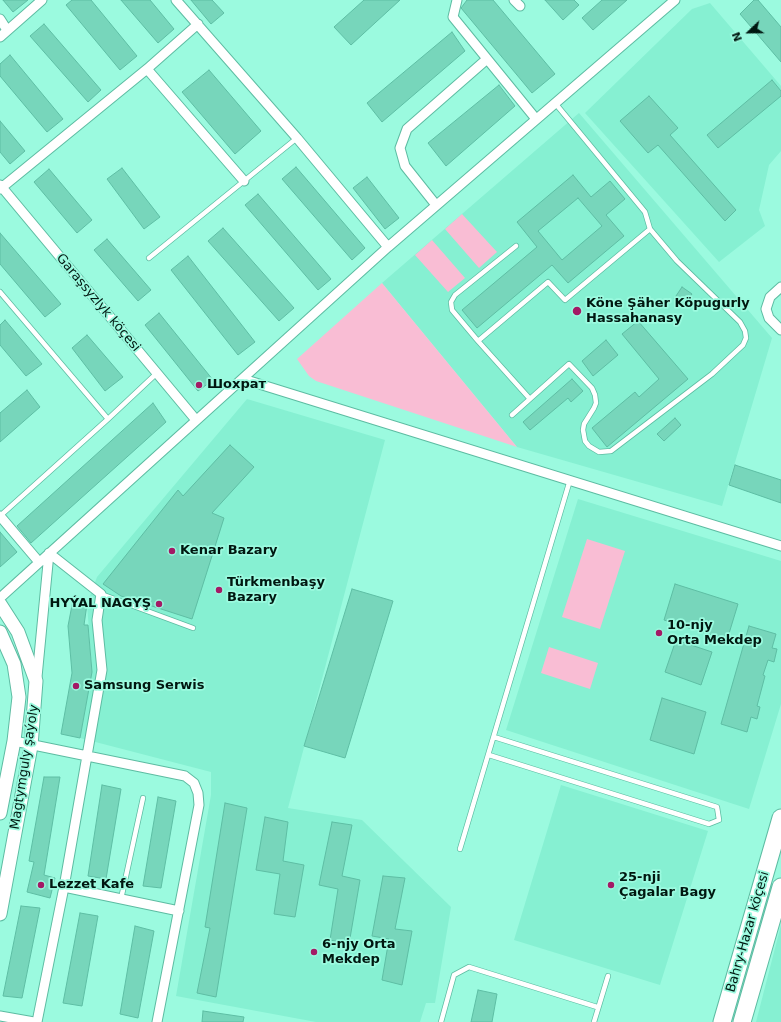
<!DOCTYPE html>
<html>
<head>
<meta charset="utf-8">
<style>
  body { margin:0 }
  #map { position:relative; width:781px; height:1022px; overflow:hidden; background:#9bfadf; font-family:"DejaVu Sans",sans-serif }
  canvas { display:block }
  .north { position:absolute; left:729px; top:12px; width:40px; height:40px; -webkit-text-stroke:3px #9bfadf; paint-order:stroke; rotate:248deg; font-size:11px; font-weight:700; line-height:16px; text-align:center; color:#001710 }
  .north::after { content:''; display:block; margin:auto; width:14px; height:18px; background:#001710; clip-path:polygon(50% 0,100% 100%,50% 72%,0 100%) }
</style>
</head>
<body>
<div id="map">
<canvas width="781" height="1022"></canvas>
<div class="north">N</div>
</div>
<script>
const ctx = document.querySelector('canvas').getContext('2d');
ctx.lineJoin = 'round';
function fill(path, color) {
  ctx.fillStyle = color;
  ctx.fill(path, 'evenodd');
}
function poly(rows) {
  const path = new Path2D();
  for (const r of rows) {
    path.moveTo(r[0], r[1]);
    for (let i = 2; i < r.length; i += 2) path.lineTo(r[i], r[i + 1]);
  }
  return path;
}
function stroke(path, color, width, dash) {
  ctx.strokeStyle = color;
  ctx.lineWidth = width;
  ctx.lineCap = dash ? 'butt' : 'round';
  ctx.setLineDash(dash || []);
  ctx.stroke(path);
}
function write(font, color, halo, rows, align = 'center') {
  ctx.font = font + ' "DejaVu Sans",sans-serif';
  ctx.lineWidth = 3.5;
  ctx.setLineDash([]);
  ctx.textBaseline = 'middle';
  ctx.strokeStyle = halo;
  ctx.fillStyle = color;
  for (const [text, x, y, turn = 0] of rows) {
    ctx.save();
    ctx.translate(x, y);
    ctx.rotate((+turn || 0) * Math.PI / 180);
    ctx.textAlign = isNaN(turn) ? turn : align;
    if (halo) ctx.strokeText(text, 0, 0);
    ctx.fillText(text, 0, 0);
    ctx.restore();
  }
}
const built = poly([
  [710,3,781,86,781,151,769,165,759,210,765,226,719,262,585,113,692,9],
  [579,113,772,338,722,506,517,447,382,283],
  [247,399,385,440,288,808,362,820,451,907,435,1003,426,1003,420,1022,316,1022,176,996,211,795,211,772,80,738,92,671,87,604,97,577],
  [578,499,781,561,781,704,749,809,506,730],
  [561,785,708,831,660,985,514,940],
  [781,925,781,1022,756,1022]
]);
const green = poly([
  [462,214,497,252,479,268,445,229],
  [432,240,465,278,448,292,415,255],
  [382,283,517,447,316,381,309,376,297,359],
  [587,539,625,551,600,629,562,617],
  [549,647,598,663,590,689,541,673]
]);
const building = poly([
  [3,0,28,0,13,12,3,0],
  [72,0,91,0,137,56,120,70,66,5,72,0],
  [121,0,150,0,174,29,158,43,121,0],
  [191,0,212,0,224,13,211,24,191,0],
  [364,0,400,0,351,45,334,27,364,0],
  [467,0,493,0,555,74,532,93,461,8,467,0],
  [545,0,574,0,579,5,563,20,545,0],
  [602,0,627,0,593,30,582,18,602,0],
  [754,0,758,0,781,27,781,62,740,14,754,0],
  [44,24,101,90,88,102,30,36,44,24],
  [452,32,465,51,382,122,367,103,452,32],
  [10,55,63,119,47,132,0,76,0,64,10,55],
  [209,70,261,131,235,154,182,92,209,70],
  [772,80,781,91,781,96,718,148,707,135,772,80],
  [499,85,515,106,446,166,428,143,499,85],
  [649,96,678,128,670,135,736,210,725,221,658,145,648,153,620,121,649,96],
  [0,121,25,151,10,164,0,152,0,121],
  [296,167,365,248,352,260,282,179,296,167],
  [122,168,160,217,144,229,107,179,122,168],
  [49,169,92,220,77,233,34,182,49,169],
  [573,175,591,197,610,181,625,199,606,215,624,236,568,283,552,265,477,328,462,310,537,247,517,222,573,175],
  [578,198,602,226,562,260,538,231,578,198],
  [367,177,399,218,385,229,353,188,367,177],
  [258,194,331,279,318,290,245,205,258,194],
  [223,228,294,308,279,321,208,241,223,228],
  [0,233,61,304,45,317,0,264,0,233],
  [107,239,151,290,138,301,94,250,107,239],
  [188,256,255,342,238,355,171,270,188,256],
  [682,287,692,294,684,305,674,299,682,287],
  [159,313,213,380,198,391,145,325,159,313],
  [5,320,42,364,26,376,0,345,0,325,5,320],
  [638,321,688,379,607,447,592,428,635,392,639,397,659,379,622,334,638,321],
  [87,335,123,377,105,391,72,348,87,335],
  [606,340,618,355,593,376,582,361,606,340],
  [572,379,583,391,571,402,568,398,530,430,523,422,572,379],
  [27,390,40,407,0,442,0,413,27,390],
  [153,403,166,422,31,543,17,526,153,403],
  [675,418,681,425,664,441,657,434,675,418],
  [230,445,254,467,212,513,224,518,192,619,121,596,103,584,178,490,183,496,230,445],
  [735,465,781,480,781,503,729,485,735,465],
  [0,532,17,552,0,567,0,532],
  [675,584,738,604,727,640,664,620,675,584],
  [352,589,393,601,345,758,304,746,352,589],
  [73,600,87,604,84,625,88,625,92,672,80,738,61,734,72,673,68,626,73,600],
  [749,626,776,634,772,648,777,649,774,662,768,660,763,675,765,676,757,706,760,707,757,719,751,717,747,732,721,724,749,626],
  [676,640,712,652,701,685,665,672,676,640],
  [662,698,706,712,694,754,650,740,662,698],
  [44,777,60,777,44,875,55,878,50,898,27,892,34,862,29,861,44,777],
  [102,785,121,789,106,879,88,876,102,785],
  [158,797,176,801,161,888,143,886,158,797],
  [225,803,247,808,216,997,197,993,210,928,205,927,225,803],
  [265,817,288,822,283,861,304,865,295,917,274,914,280,874,256,870,265,817],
  [332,822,352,825,342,876,360,880,349,944,330,940,338,889,319,885,332,822],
  [383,876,405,878,395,929,412,931,402,985,382,980,389,939,372,936,383,876],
  [21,906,40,908,22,998,3,996,21,906],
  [80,913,98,916,82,1006,63,1003,80,913],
  [135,926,154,931,138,1018,120,1014,135,926],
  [478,990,497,994,492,1022,471,1022,478,990],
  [203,1011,244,1017,243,1022,202,1022,203,1011]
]);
const lane = poly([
  [149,258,297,138],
  [0,292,108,419],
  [478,341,452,310,451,302,455,295,516,246],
  [530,399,478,341,548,282,565,300,650,229],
  [512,415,569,364,592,388,595,395,596,403,594,408,584,424,583,430,585,441,589,446,599,452,611,451,712,374,743,345,746,338,745,331,740,322,677,261,650,229,645,212,555,103],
  [0,516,108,419,157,373],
  [101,594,193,628],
  [489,755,709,824,719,820,717,807,494,737],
  [460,849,570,480],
  [121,899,143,798],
  [441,1022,454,975,469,967,597,1007],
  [594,1022,608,976]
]);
const street = poly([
  [176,0,297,138,388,247],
  [457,0,453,17,536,119],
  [514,0,520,6],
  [0,19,7,30],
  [0,37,42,0],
  [147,69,244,181],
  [0,185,196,420],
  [0,189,147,69,198,24],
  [436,205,405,166,400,148,407,129,487,59],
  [781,287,770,297,766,309,769,318,781,330],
  [243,379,781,546],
  [0,516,39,562],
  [0,598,388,247,675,0],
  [37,677,49,553],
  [14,741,185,776,194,783,198,793,199,805,157,1022],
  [64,887,179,911],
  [0,1016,34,1022],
  [37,1022,64,887,102,670,97,620,101,594,49,553]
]);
const secondary = poly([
  [0,604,18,632,36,681,31,746,0,914],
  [0,632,14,664,19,697,14,741,0,813]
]);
const highway = poly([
  [722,1022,781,818],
  [742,1022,781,887]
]);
const markers = [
  [577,311,5,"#a31a65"],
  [199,385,4,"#a31a65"],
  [172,551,4,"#a31a65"],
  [219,590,4,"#a31a65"],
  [159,604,4,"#a31a65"],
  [659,633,4,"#a31a65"],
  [76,686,4,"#a31a65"],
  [41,885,4,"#a31a65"],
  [611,885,4,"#a31a65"],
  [314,952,4,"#a31a65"]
];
const streetNames = [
  ["Garaşsyzlyk köçesi",98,303,50],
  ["Magtymguly şaýoly",25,767,-81],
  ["Bahry-Hazar köçesi",748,932,-74]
];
const poiNames = [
  ["Köne Şäher Köpugurly",586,304],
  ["Hassahanasy",586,319],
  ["Шохрат",207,385],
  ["Kenar Bazary",180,551],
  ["Türkmenbaşy",227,583],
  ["Bazary",227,598],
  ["HYÝAL NAGYŞ",151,604,"right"],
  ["10-njy",667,626],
  ["Orta Mekdep",667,641],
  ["Samsung Serwis",84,686],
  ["25-nji",619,878],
  ["Çagalar Bagy",619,893],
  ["Lezzet Kafe",49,885],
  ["6-njy Orta",322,945],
  ["Mekdep",322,960]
];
fill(built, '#86f0d2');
fill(green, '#f9bdd4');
fill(building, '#77d6bb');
stroke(building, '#5ebea4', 1);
stroke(lane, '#5dbca2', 6);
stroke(street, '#5dbca2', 11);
stroke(secondary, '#5dbca2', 15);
stroke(highway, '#5dbca2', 19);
stroke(lane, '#fff', 4.5);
stroke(street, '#fff', 9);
stroke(secondary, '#fff', 13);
stroke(highway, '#fff', 17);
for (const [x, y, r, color] of markers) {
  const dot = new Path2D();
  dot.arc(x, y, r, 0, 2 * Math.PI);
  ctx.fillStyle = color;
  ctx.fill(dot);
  stroke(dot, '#9bfadf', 1.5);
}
write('13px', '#001710', '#9bfadf', streetNames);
write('bold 13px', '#001710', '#9bfadf', poiNames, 'left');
</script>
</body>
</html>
